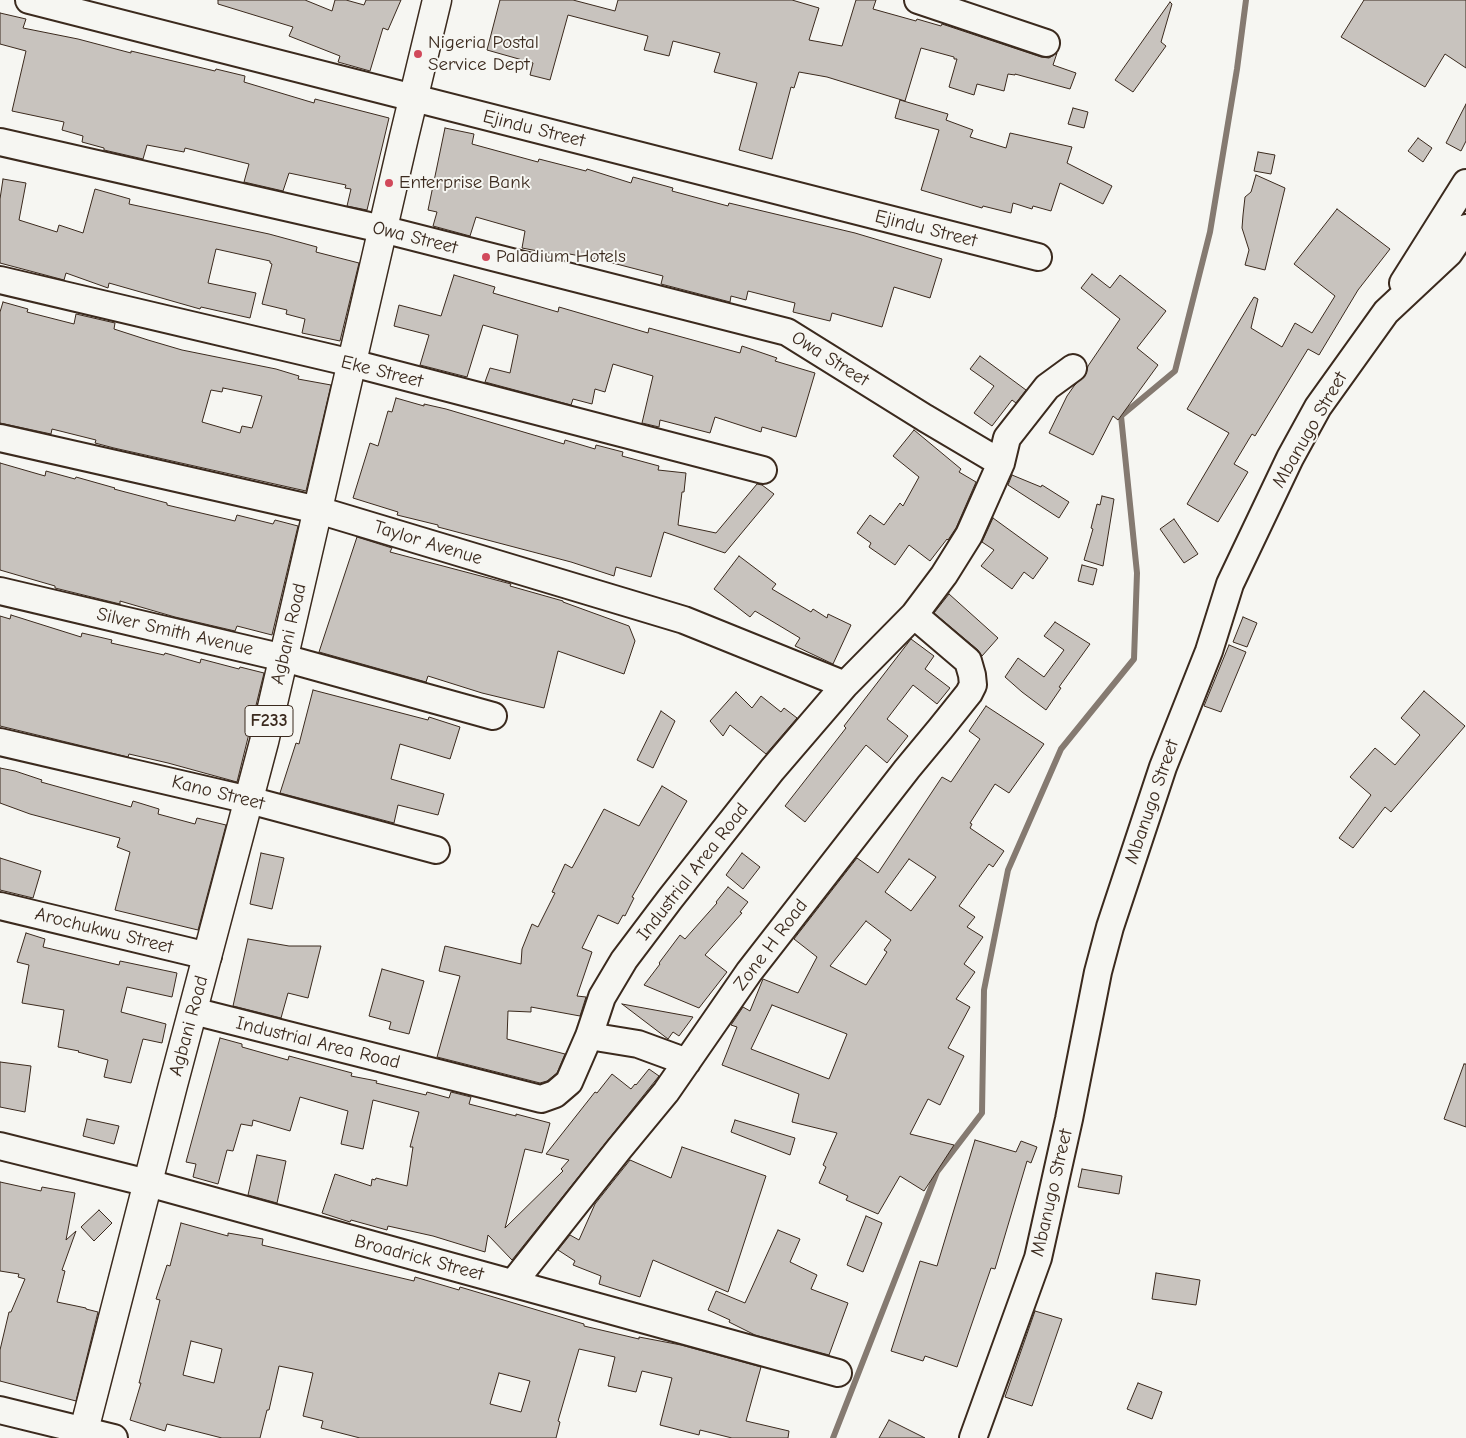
<!DOCTYPE html>
<html>
<head>
<meta charset="utf-8">
<style>
  body { margin:0 }
  canvas { display:block; background:#f6f6f2 }
</style>
</head>
<body>
<canvas width="1466" height="1438"></canvas>
<script>
const ctx = document.querySelector('canvas').getContext('2d');
ctx.lineJoin = 'round';
function poly(rows) {
  const path = new Path2D();
  for (const r of rows) {
    path.moveTo(r[0], r[1]);
    for (let i = 2; i < r.length; i += 2) path.lineTo(r[i], r[i + 1]);
  }
  return path;
}
function stroke(path, color, width, dash) {
  ctx.strokeStyle = color;
  ctx.lineWidth = width;
  ctx.lineCap = dash ? 'butt' : 'round';
  ctx.setLineDash(dash || []);
  ctx.stroke(path);
}
function fill(path, color) {
  ctx.fillStyle = color;
  ctx.fill(path, 'evenodd');
}
function write(font, color, halo, rows, align = 'center') {
  ctx.font = font + ' "Comic Neue",sans-serif';
  ctx.lineWidth = 4;
  ctx.setLineDash([]);
  ctx.textBaseline = 'middle';
  ctx.strokeStyle = halo;
  ctx.fillStyle = color;
  for (const [text, x, y, turn = 0] of rows) {
    ctx.save();
    ctx.translate(x, y);
    ctx.rotate((+turn || 0) * Math.PI / 180);
    ctx.textAlign = isNaN(turn) ? turn : align;
    if (halo) ctx.strokeText(text, 0, 0);
    ctx.fillText(text, 0, 0);
    ctx.restore();
  }
}
const stream = poly([
  [833,1438,937,1172,982,1113,984,990,1008,870,1061,749,1134,659,1137,573,1121,416,1175,371,1210,232,1237,69,1246,0]
]);
const building = poly([
  [218,0,305,0,332,11,335,0,346,0,364,5,366,0,401,0,388,30,383,28,370,71,338,62,340,56,289,36,293,27,218,4,218,0],
  [500,0,573,0,615,11,618,0,792,0,819,8,809,40,842,46,856,0,876,0,873,9,916,21,917,19,941,26,942,24,1041,57,1049,58,1057,53,1053,65,1076,73,1070,89,1015,74,1015,75,1008,74,1004,91,977,84,974,95,949,87,957,59,954,59,954,57,921,48,905,101,827,77,799,72,794,88,791,87,772,159,739,150,757,83,714,72,720,53,673,41,669,56,644,50,648,36,568,15,550,80,530,75,533,63,487,50,500,0],
  [1364,0,1466,0,1466,68,1445,54,1425,87,1341,37,1364,0],
  [1170,2,1172,4,1161,42,1166,46,1133,92,1115,80,1170,2],
  [0,13,26,19,23,28,78,39,131,53,131,51,215,71,216,69,245,76,244,82,314,103,315,99,389,118,367,210,347,206,351,189,345,188,346,185,289,173,283,191,244,182,249,164,185,148,184,152,147,145,143,159,104,150,104,148,82,142,83,136,62,130,64,122,12,111,26,51,0,44,0,13],
  [900,100,948,114,946,120,973,130,970,137,1006,148,1010,133,1072,147,1067,163,1112,186,1103,204,1060,183,1051,211,1033,206,1032,209,1013,203,1011,213,983,206,982,208,921,190,939,130,895,118,900,100],
  [1466,104,1466,141,1461,151,1446,143,1466,104],
  [1073,108,1088,112,1084,128,1068,124,1073,108],
  [445,128,474,134,472,144,538,162,539,159,586,171,587,169,631,183,633,177,673,188,672,191,728,206,729,203,855,233,942,259,930,298,894,287,882,327,832,313,830,321,793,312,795,303,748,291,746,300,731,296,730,302,661,284,663,276,601,260,559,252,559,255,522,248,525,231,476,217,470,236,433,226,437,212,428,210,445,128],
  [1418,138,1432,148,1423,162,1408,151,1418,138],
  [1258,152,1275,155,1271,174,1254,171,1258,152],
  [1256,175,1285,188,1265,270,1245,265,1249,250,1242,228,1243,215,1245,197,1251,192,1256,175],
  [3,179,26,183,19,220,57,232,59,225,83,233,95,189,130,199,129,204,269,234,317,247,316,252,359,263,340,341,302,333,305,319,286,314,287,310,262,304,272,264,270,263,270,261,216,249,208,283,256,293,250,318,201,307,200,309,109,283,108,288,66,273,64,280,0,263,0,199,3,179],
  [1337,209,1390,249,1358,290,1319,355,1308,349,1255,436,1252,434,1234,464,1248,472,1218,522,1187,504,1229,433,1187,409,1254,297,1258,299,1251,328,1282,347,1295,323,1312,333,1335,296,1294,264,1337,209],
  [1092,274,1110,288,1120,275,1166,311,1137,348,1158,365,1118,420,1113,416,1093,455,1049,433,1067,396,1074,386,1086,374,1088,366,1120,319,1081,288,1092,274],
  [454,275,495,287,493,293,558,312,559,307,648,333,649,328,740,353,742,346,777,358,775,361,815,373,796,437,762,427,761,432,715,417,710,433,660,420,659,427,642,423,653,376,613,364,605,392,595,389,592,404,573,399,571,405,485,382,490,368,510,373,518,335,483,325,467,377,420,365,429,335,394,326,399,305,441,316,454,275],
  [3,302,28,309,27,312,74,324,76,314,115,323,114,329,148,340,182,350,276,369,299,376,298,379,331,385,306,491,114,448,95,443,96,440,52,429,51,434,0,423,0,312,3,302],
  [223,388,262,396,252,428,242,426,240,433,202,422,211,390,222,392,223,388],
  [980,356,1026,390,1016,403,1012,400,992,426,974,413,994,386,970,369,980,356],
  [396,398,424,406,424,404,446,409,564,444,565,440,595,449,596,445,623,452,622,456,659,466,658,470,686,473,684,492,682,492,678,525,716,533,757,484,762,485,774,494,725,553,664,532,651,577,616,567,614,576,571,562,438,527,438,525,397,515,398,512,353,498,370,443,378,446,388,411,392,412,396,398],
  [914,430,961,469,959,472,976,482,956,528,948,540,947,539,930,561,909,545,895,565,869,547,871,543,857,533,870,515,884,525,900,503,903,506,919,477,893,456,914,430],
  [0,463,45,476,46,471,75,479,76,477,115,488,114,489,167,503,167,505,235,521,237,515,273,524,275,520,298,526,272,635,237,626,235,631,175,617,120,601,120,604,55,588,55,586,0,570,0,463],
  [1012,475,1041,487,1042,485,1069,502,1059,518,1008,485,1012,475],
  [1102,496,1114,499,1103,566,1084,560,1093,529,1091,528,1097,504,1100,505,1102,496],
  [993,518,1048,558,1033,579,1024,572,1012,589,981,566,994,550,982,542,993,518],
  [1174,519,1198,554,1184,563,1160,529,1174,519],
  [357,537,392,548,390,552,511,584,510,586,563,601,563,602,629,626,635,641,624,674,558,651,544,708,482,693,428,676,426,682,319,652,357,537],
  [739,556,776,584,772,589,811,612,813,609,827,618,828,614,851,625,833,664,795,646,800,638,755,611,750,617,714,589,739,556],
  [1082,565,1097,569,1093,585,1078,581,1082,565],
  [949,594,998,638,982,656,978,650,934,613,949,594],
  [11,615,81,637,82,633,112,640,111,643,164,655,165,653,200,663,201,659,239,669,240,667,264,673,237,782,168,763,129,754,128,757,0,726,0,616,10,619,11,615],
  [1243,617,1257,623,1247,647,1233,642,1243,617],
  [1055,622,1090,644,1059,687,1061,688,1046,710,1022,692,1005,677,1018,658,1044,677,1064,650,1044,636,1055,622],
  [911,639,934,656,925,669,950,688,937,704,913,685,887,719,908,736,887,763,866,745,805,822,785,806,846,728,844,726,911,639],
  [1229,645,1246,652,1221,712,1204,706,1229,645],
  [313,690,428,720,429,717,460,727,450,759,400,744,391,779,444,794,438,815,398,805,394,823,280,793,296,743,299,744,313,690],
  [1424,691,1465,726,1391,812,1385,807,1353,848,1339,838,1371,795,1350,777,1375,748,1395,765,1420,735,1401,718,1424,691],
  [736,692,752,708,761,696,781,712,784,708,797,718,766,754,730,725,723,736,710,721,736,692],
  [986,706,1044,744,1009,793,995,784,970,823,972,824,970,828,1004,851,993,867,989,864,959,906,975,917,967,927,983,937,964,964,975,972,956,999,970,1007,948,1048,964,1056,940,1105,928,1099,910,1134,954,1145,924,1191,900,1176,878,1214,846,1200,848,1196,819,1183,826,1167,823,1165,837,1133,792,1122,799,1094,722,1065,737,1027,731,1025,743,1007,750,1011,763,979,798,993,817,957,794,939,857,858,878,873,942,777,951,782,980,739,969,731,986,706],
  [909,859,936,877,911,911,885,892,909,859],
  [866,921,891,940,884,950,887,952,866,985,830,966,866,921],
  [772,1005,847,1034,829,1079,751,1049,772,1005],
  [661,711,675,721,653,768,637,760,661,711],
  [0,768,15,771,42,780,41,782,131,807,133,801,159,809,158,814,195,824,197,818,226,825,198,930,115,910,130,852,117,847,120,838,30,814,0,803,0,768],
  [662,786,687,801,632,897,634,898,625,916,623,915,618,924,598,915,582,948,592,952,577,996,586,997,580,1016,531,1007,531,1012,508,1011,507,1039,565,1054,557,1073,547,1081,540,1083,437,1057,460,976,439,971,445,946,521,964,522,949,532,924,538,927,555,893,552,892,565,864,572,868,604,809,639,826,662,786],
  [261,853,284,858,272,909,250,904,261,853],
  [742,853,760,867,743,889,726,875,742,853],
  [0,858,41,871,33,898,0,890,0,858],
  [728,887,748,902,740,912,742,913,705,955,727,972,699,1008,644,985,660,964,659,963,680,935,685,939,717,903,716,902,728,887],
  [26,933,45,939,43,947,119,965,120,961,177,973,172,997,127,987,121,1012,166,1024,162,1043,143,1039,131,1083,104,1077,108,1060,78,1052,79,1051,58,1047,64,1010,22,1003,29,965,17,962,26,933],
  [248,939,289,946,321,946,308,998,288,993,281,1018,233,1006,248,939],
  [382,969,424,981,409,1034,389,1029,391,1022,369,1016,382,969],
  [622,1004,693,1017,679,1036,673,1032,668,1039,622,1004],
  [220,1038,242,1044,242,1047,288,1060,289,1056,352,1073,351,1076,377,1081,376,1083,426,1095,427,1092,449,1098,451,1092,471,1097,469,1104,516,1116,516,1114,550,1123,542,1153,525,1149,505,1228,563,1171,561,1169,569,1160,546,1154,595,1092,597,1093,612,1074,631,1089,635,1084,636,1085,649,1069,659,1076,512,1260,488,1235,485,1252,433,1236,388,1226,387,1230,351,1220,350,1222,322,1213,335,1174,371,1186,372,1179,375,1180,376,1178,407,1186,413,1147,410,1147,419,1112,373,1100,363,1149,341,1144,348,1111,300,1097,290,1131,253,1120,252,1126,241,1124,233,1151,227,1150,218,1184,193,1177,196,1164,186,1162,220,1038],
  [0,1062,31,1066,25,1112,0,1107,0,1062],
  [1464,1064,1466,1064,1466,1127,1444,1119,1464,1064],
  [87,1119,119,1126,114,1144,83,1136,87,1119],
  [735,1120,795,1138,790,1155,731,1132,735,1120],
  [975,1140,1016,1152,1021,1141,1037,1147,1031,1163,1027,1161,995,1269,991,1268,957,1367,925,1356,923,1361,891,1351,920,1261,937,1266,975,1140],
  [682,1147,766,1176,728,1292,653,1260,640,1297,599,1284,601,1276,573,1265,575,1261,558,1250,570,1235,579,1240,595,1204,630,1160,671,1178,682,1147],
  [257,1155,286,1161,277,1203,248,1195,257,1155],
  [1082,1169,1122,1176,1119,1194,1078,1187,1082,1169],
  [0,1182,41,1191,42,1187,75,1193,66,1240,76,1231,62,1270,65,1271,57,1302,86,1308,86,1309,98,1312,76,1401,0,1381,0,1350,9,1312,11,1312,25,1279,18,1277,19,1274,0,1271,0,1182],
  [99,1210,112,1223,94,1241,81,1227,99,1210],
  [866,1216,882,1223,863,1272,847,1265,866,1216],
  [181,1223,228,1236,228,1233,263,1239,262,1245,414,1281,415,1277,459,1290,460,1287,584,1324,584,1326,639,1339,639,1337,681,1345,761,1367,746,1421,789,1431,788,1438,732,1438,700,1430,699,1435,660,1425,672,1378,642,1371,636,1392,608,1386,615,1357,579,1349,558,1421,560,1422,556,1438,360,1438,321,1428,323,1421,303,1416,313,1373,279,1366,269,1410,267,1410,260,1438,222,1438,167,1424,165,1431,130,1420,141,1383,139,1383,160,1300,156,1299,167,1265,170,1266,181,1223],
  [191,1341,222,1349,214,1383,183,1375,191,1341],
  [499,1373,530,1381,521,1412,490,1404,499,1373],
  [778,1230,800,1239,790,1262,817,1275,811,1289,848,1303,829,1355,755,1335,729,1322,730,1320,708,1310,716,1291,745,1303,778,1230],
  [1156,1273,1200,1280,1196,1305,1152,1299,1156,1273],
  [1035,1311,1062,1319,1032,1406,1005,1397,1035,1311],
  [1138,1383,1162,1392,1152,1419,1127,1409,1138,1383],
  [889,1420,925,1438,879,1438,889,1420]
]);
const minor = poly([
  [29,0,1038,257],
  [918,0,1046,43],
  [0,142,382,229,787,332,925,418,1001,463],
  [0,280,352,363,763,470],
  [1403,283,1466,183],
  [0,438,318,510,684,620,845,685],
  [0,591,284,658,493,716],
  [0,742,249,800,436,850],
  [0,906,208,956],
  [193,1011,541,1099,555,1094,569,1082,589,1036,602,997,624,960,670,899,772,770,845,685,914,615,944,575,969,535,1001,463,1007,438,1047,387,1073,368],
  [589,1036,638,1044,687,1062],
  [0,1146,148,1183,838,1373],
  [513,1283,619,1149,666,1092,749,972,907,769,941,728,969,693,973,685,972,675,968,661,914,615],
  [0,1410,114,1438],
  [973,1438,1038,1258,1069,1119,1098,972,1110,927,1163,767,1209,651,1230,584,1290,458,1318,407,1386,312,1449,253,1466,228]
]);
const major = poly([
  [82,1438,173,1085,264,742,404,137,437,0]
]);
const markers = [
  [418,54,5,"#d1495b"],
  [389,183,5,"#d1495b"],
  [486,257,5,"#d1495b"]
];
const shields = [
  [269,721,48]
];
const shieldNames = [
  ["F233",269,721]
];
const poiNames = [
  ["Nigeria Postal",428,43],
  ["Service Dept",428,65],
  ["Enterprise Bank",399,183],
  ["Paladium Hotels",496,257]
];
const streetNames = [
  ["Ejindu Street",534,129,14],
  ["Ejindu Street",926,229,14],
  ["Owa Street",415,238,14],
  ["Owa Street",830,359,32],
  ["Eke Street",382,372,14],
  ["Mbanugo Street",1310,430,-60],
  ["Taylor Avenue",428,543,17],
  ["Silver Smith Avenue",175,632,13],
  ["Agbani Road",289,634,-77],
  ["Kano Street",218,793,14],
  ["Mbanugo Street",1152,802,-71],
  ["Industrial Area Road",693,872,-52],
  ["Arochukwu Street",104,931,14],
  ["Zone H Road",771,945,-53],
  ["Agbani Road",189,1026,-75],
  ["Industrial Area Road",318,1043,14],
  ["Mbanugo Street",1052,1193,-77],
  ["Broadrick Street",419,1258,15]
];
stroke(stream, '#857a71', 6);
fill(building, '#c8c3be');
stroke(building, '#3b2a1e', 1);
stroke(minor, '#3b2a1e', 30);
stroke(major, '#3b2a1e', 31);
stroke(minor, '#f6f6f2', 26);
stroke(major, '#f6f6f2', 28);
for (const [x, y, r, color] of markers) {
  const dot = new Path2D();
  dot.arc(x, y, r, 0, 2 * Math.PI);
  ctx.fillStyle = color;
  ctx.fill(dot);
  stroke(dot, '#f6f6f2', 2);
}
for (const [x, y, w] of shields) {
  const box = new Path2D();
  box.roundRect(x - w / 2, y - 15.5, w, 31, 4);
  ctx.fillStyle = '#f6f6f2';
  ctx.fill(box);
  stroke(box, '#3b2a1e', 1);
}
write('bold 18px', '#3b2a1e', null, shieldNames);
write('19px', '#3b2a1e', '#f6f6f2', poiNames, 'left');
write('19px', '#3b2a1e', '#f6f6f2', streetNames);
</script>
</body>
</html>
